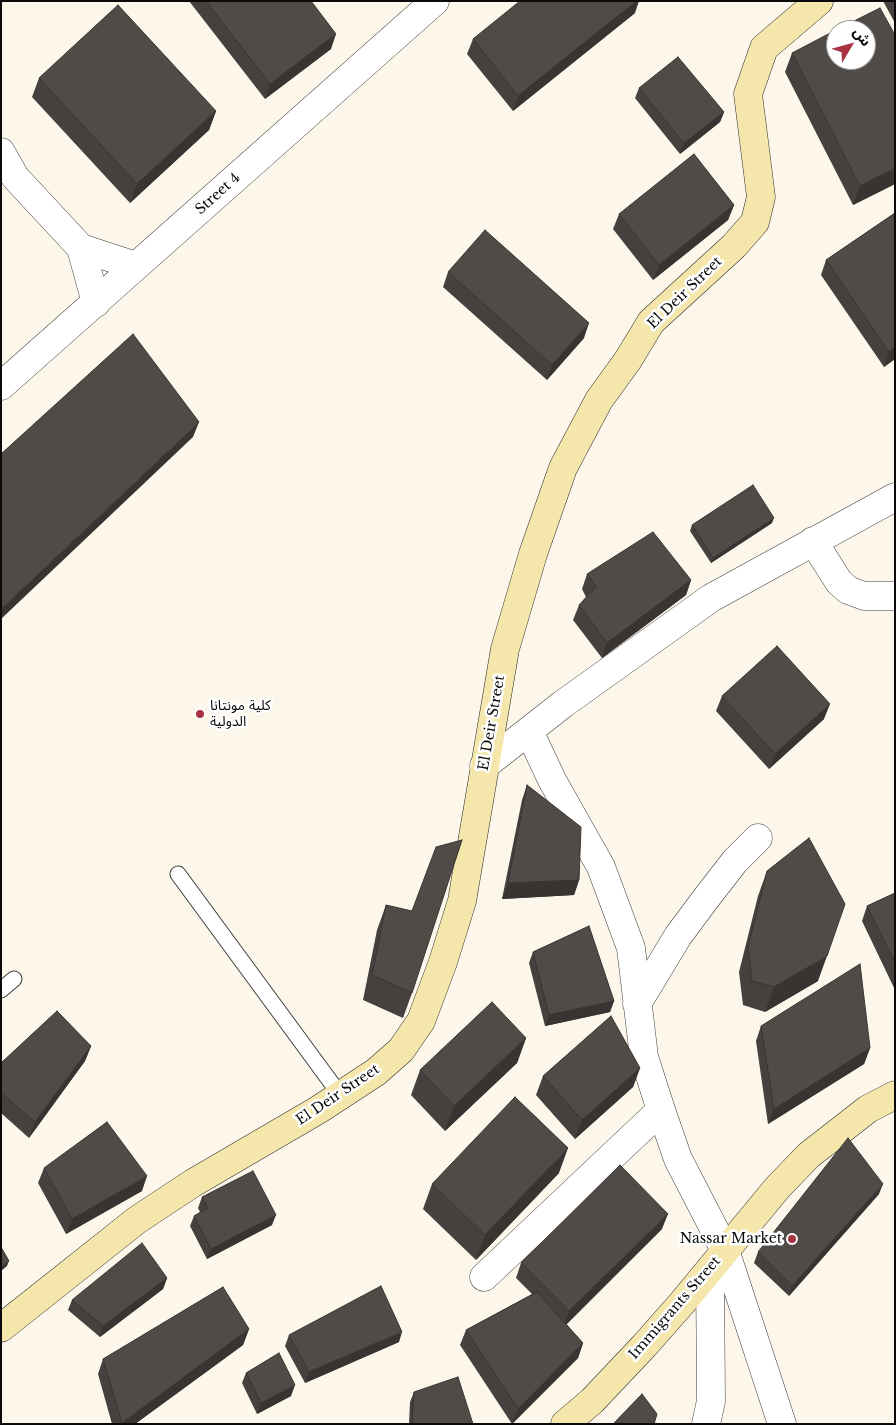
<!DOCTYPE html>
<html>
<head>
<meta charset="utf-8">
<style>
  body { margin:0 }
  #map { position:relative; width:896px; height:1425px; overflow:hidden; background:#fcf7ea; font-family:"Libre Baskerville","Noto Sans Arabic",serif }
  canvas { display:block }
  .frame { position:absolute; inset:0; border:2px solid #0a0a0a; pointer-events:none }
  .north { position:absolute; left:826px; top:20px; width:50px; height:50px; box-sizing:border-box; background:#fff; border:1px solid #9d9d9d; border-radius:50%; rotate:53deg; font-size:14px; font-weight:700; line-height:20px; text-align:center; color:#0a0a0a }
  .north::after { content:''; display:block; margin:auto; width:18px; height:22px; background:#a83443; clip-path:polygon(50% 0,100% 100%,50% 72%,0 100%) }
</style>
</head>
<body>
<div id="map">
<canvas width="896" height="1425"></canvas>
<div class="frame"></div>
<div class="north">ش</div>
</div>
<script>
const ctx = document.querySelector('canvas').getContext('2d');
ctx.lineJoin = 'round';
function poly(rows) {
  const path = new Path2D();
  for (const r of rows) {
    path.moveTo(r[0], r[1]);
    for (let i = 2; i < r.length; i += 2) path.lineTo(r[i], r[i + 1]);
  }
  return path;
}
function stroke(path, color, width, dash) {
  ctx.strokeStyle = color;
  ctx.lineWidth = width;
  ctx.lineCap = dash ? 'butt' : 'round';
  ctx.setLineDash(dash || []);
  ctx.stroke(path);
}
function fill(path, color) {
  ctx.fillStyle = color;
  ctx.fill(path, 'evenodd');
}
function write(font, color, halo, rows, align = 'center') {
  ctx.font = font + ' "Libre Baskerville","Noto Sans Arabic",serif';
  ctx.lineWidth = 5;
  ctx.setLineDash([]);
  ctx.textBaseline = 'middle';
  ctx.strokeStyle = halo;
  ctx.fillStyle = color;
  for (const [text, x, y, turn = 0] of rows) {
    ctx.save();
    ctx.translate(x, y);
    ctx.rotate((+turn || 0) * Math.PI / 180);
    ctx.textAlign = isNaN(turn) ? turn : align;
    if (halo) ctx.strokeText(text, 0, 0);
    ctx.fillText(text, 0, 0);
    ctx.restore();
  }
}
const lane = poly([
  [178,874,341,1096],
  [1,990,14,979]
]);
const street = poly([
  [1,152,15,177,81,248,96,303],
  [81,248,136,266],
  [1,386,435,1],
  [813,541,839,582,848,590,864,596,895,596],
  [529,731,552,780,601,867,631,948,644,1057,661,1110,678,1159,725,1250,782,1424],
  [484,766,563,704,711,598,895,497],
  [637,1004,678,936,707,897,735,861,758,838],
  [484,1277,661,1110],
  [706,1424,711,1401,710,1269]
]);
const secondary = poly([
  [1,1328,137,1220,193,1183,318,1110,376,1072,401,1050,421,1021,443,962,462,901,505,649,533,554,563,468,599,400,628,360,651,322,734,246,755,222,761,197,748,94,764,48,819,1],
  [565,1424,592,1401,644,1346,682,1303,778,1187,809,1155,868,1109,895,1095]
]);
const wall = poly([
  [189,1,311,1,331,49,265,99],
  [883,1,895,1,895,23],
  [635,13,513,111,467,54,473,39],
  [792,53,895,184,853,205,785,72],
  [39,78,216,111,209,130,130,203,32,97],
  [639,88,724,112,720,122,680,154,635,98],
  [734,205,728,220,653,280,613,229,619,214],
  [895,213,895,359,884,367,821,275,826,260],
  [448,272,584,338,547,380,443,287],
  [772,523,711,563,690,531,692,525],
  [587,574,691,580,686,595,602,658,573,620,579,605,586,597,582,589],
  [722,696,824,719,769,769,716,711],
  [527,785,579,880,574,895,502,899,522,800],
  [767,871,818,981,765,1012,743,1005,739,972,758,896],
  [895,893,895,990,862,921,867,906],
  [386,905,412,993,403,1018,363,1000,377,930],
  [533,952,614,1001,610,1012,545,1026,529,963],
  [761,1026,870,1048,864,1064,768,1124,756,1041],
  [526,1038,517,1063,445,1131,411,1095,420,1070],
  [91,1046,85,1061,29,1138,1,1113,1,1063],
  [640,1068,633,1087,575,1139,536,1095,543,1076],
  [44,1168,142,1191,66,1234,38,1183],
  [559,1173,476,1260,423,1209,432,1184],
  [879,1194,789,1296,754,1263,758,1252],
  [202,1197,272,1225,207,1259,190,1226,194,1216,200,1212,198,1208],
  [662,1229,566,1324,583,1343,578,1358,512,1424,460,1345,466,1330,532,1294,516,1278,521,1263],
  [167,1278,163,1289,100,1337,68,1310,72,1300],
  [249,1329,243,1345,135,1424,112,1424,98,1374,103,1359],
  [289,1335,399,1342,305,1383,285,1346],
  [246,1373,291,1396,257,1414,242,1383],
  [414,1392,473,1424,409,1424,410,1402]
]);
const shadedWall = poly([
  [636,1,639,1,635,13,513,111,518,96],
  [336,34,331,49,265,99,270,84],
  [216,111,209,130,130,203,137,184],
  [724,112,720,122,680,154,684,143],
  [895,168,895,184,853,205,860,186],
  [734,205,728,220,653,280,659,265],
  [589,323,584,338,547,380,552,365],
  [895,348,895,359,884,367,889,352],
  [199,422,193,437,1,619,1,609],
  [774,518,772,523,711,563,713,558],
  [691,580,686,595,602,658,607,643],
  [830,704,824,719,769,769,775,754],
  [579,880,574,895,502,899,508,883],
  [827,956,818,981,765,1012,774,987],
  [614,1001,610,1012,545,1026,549,1015],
  [526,1038,517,1063,445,1131,454,1106],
  [91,1046,85,1061,29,1138,35,1122],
  [870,1048,864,1064,768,1124,774,1109],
  [640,1068,633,1087,575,1139,582,1120],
  [568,1148,559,1173,476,1260,485,1235],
  [147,1176,142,1191,66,1234,72,1219],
  [883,1184,879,1194,789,1296,792,1286],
  [668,1214,662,1229,564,1327,569,1311],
  [276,1215,272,1225,207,1259,211,1249],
  [9,1261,7,1266,1,1271,1,1267],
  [167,1278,163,1289,100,1337,103,1326],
  [249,1329,243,1345,135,1424,121,1424],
  [402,1332,399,1342,305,1383,309,1372],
  [583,1343,578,1358,512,1424,518,1409],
  [295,1385,291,1396,257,1414,261,1403]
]);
const building = poly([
  [206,1,311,1,336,34,270,84,206,1],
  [520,1,636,1,518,96,473,39,520,1],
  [118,5,216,111,137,184,39,78,118,5],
  [880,8,895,35,895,168,860,186,792,53,836,30,836,60,866,60,866,30,836,30,880,8],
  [678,57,724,112,684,143,639,88,678,57],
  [694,154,734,205,659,265,619,214,694,154],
  [895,213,895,348,889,352,826,260,895,213],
  [485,230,589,323,552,365,448,272,485,230],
  [133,334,199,422,1,609,1,454,133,334],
  [753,485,774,518,713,558,692,525,753,485],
  [653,532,691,580,607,643,579,605,596,587,587,574,653,532],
  [777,646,830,704,775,754,722,696,777,646],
  [527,785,581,827,579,880,508,883,527,785],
  [809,838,845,904,827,956,774,987,752,981,748,947,767,871,809,838],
  [462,840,412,993,372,975,386,905,412,911,436,847,462,840],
  [895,893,895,963,867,906,895,893],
  [589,926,614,1001,549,1015,533,952,589,926],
  [860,964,870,1048,774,1109,761,1026,860,964],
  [492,1002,526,1038,454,1106,420,1070,492,1002],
  [57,1011,91,1046,35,1122,1,1093,1,1063,57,1011],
  [611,1016,640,1068,582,1120,543,1076,611,1016],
  [515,1097,568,1148,485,1235,432,1184,515,1097],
  [107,1122,147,1176,72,1219,44,1168,107,1122],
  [848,1138,883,1184,792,1286,758,1252,848,1138],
  [620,1165,668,1214,569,1311,521,1263,620,1165],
  [253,1171,276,1215,211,1249,194,1216,208,1208,202,1197,253,1171],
  [142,1243,167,1278,103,1326,72,1300,142,1243],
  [1,1247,9,1261,1,1267,1,1247],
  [381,1286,402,1332,309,1372,289,1335,381,1286],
  [223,1287,249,1329,122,1423,103,1359,223,1287],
  [537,1292,583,1343,518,1409,466,1330,537,1292],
  [279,1353,295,1385,261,1403,246,1373,279,1353],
  [458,1377,473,1424,412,1424,414,1392,458,1377],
  [642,1394,657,1414,654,1424,613,1424,642,1394]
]);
const markers = [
  [200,714,5,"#a83443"],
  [792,1239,5,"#a83443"]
];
const streetNames = [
  ["Street 4",218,194,-42],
  ["El Deir Street",685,293,-44],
  ["El Deir Street",492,723,-80],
  ["El Deir Street",338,1095,-34],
  ["Immigrants Street",675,1308,-49]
];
const poiNames = [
  ["كلية مونتانا",210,706],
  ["الدولية",210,722],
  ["Nassar Market",782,1239,"right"]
];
stroke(lane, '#3d3d3d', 17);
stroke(street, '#3d3d3d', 29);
stroke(secondary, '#2c2c2c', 29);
stroke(lane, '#fff', 15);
stroke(street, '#fff', 28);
stroke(secondary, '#f5e7ac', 28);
fill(wall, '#46403e');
fill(shadedWall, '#393432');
fill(building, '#514b48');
stroke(building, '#393432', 1);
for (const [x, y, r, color] of markers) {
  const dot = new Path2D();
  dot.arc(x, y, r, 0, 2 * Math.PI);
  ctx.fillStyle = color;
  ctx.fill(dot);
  stroke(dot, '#fff', 2);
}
write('14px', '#0a0a0a', '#fff', streetNames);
write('14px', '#0a0a0a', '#fff', poiNames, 'left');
</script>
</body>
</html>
